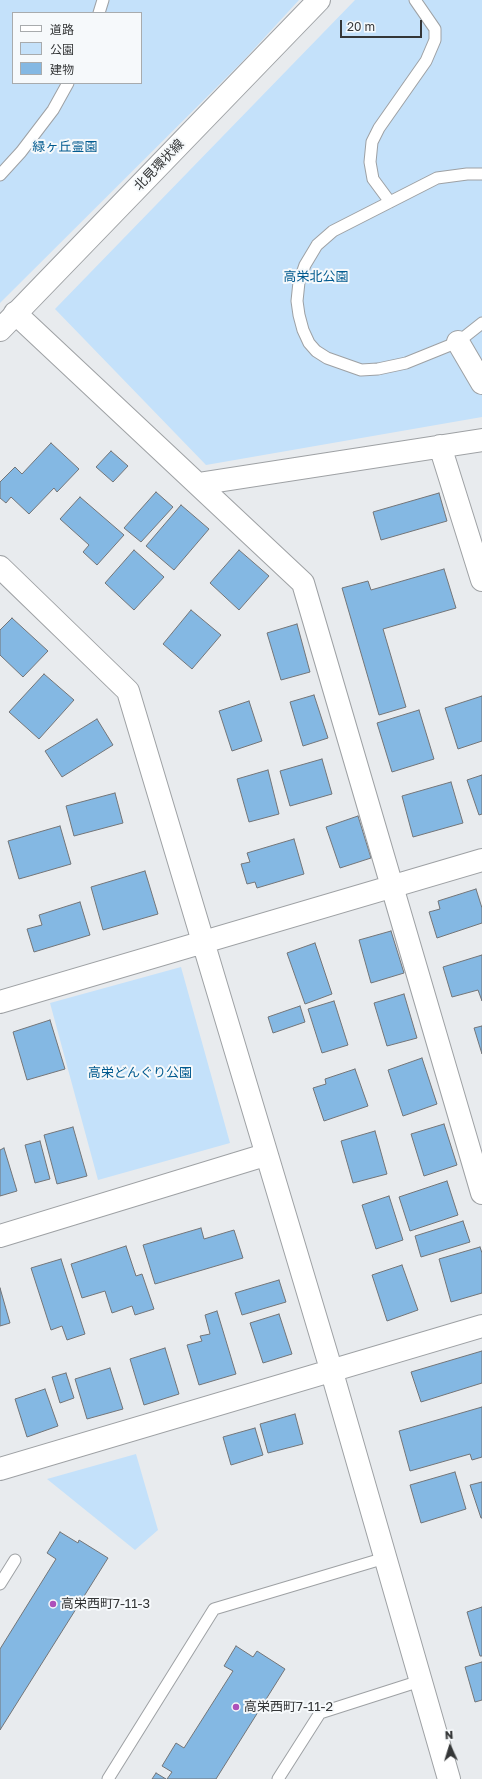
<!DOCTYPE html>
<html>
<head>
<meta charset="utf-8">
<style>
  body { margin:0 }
  #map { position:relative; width:482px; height:1779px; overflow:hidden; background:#e8ebee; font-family:"Golos Text","Noto Sans JP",sans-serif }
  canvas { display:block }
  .legend { position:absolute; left:12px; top:12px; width:130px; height:72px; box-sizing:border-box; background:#f6f9fb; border:1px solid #a8abad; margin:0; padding:5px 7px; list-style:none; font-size:12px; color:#343637 }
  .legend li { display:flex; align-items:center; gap:8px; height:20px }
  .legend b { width:20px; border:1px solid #a8abad }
  .north { position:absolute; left:430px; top:1727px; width:40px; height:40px; -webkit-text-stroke:3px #f6f9fb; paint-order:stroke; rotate:356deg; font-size:11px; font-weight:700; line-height:16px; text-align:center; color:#343637 }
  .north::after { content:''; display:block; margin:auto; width:14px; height:18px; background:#343637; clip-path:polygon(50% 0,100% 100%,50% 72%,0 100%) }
  .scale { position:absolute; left:340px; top:20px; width:82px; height:18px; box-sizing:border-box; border:2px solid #343637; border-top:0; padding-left:5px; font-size:12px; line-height:14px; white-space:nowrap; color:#343637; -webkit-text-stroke:3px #f6f9fb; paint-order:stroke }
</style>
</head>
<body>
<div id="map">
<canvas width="482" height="1779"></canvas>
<ul class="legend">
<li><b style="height:5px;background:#fff"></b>道路</li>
<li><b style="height:11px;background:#c4e1fa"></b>公園</li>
<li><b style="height:11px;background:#84b8e3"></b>建物</li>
</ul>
<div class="north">N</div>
<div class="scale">20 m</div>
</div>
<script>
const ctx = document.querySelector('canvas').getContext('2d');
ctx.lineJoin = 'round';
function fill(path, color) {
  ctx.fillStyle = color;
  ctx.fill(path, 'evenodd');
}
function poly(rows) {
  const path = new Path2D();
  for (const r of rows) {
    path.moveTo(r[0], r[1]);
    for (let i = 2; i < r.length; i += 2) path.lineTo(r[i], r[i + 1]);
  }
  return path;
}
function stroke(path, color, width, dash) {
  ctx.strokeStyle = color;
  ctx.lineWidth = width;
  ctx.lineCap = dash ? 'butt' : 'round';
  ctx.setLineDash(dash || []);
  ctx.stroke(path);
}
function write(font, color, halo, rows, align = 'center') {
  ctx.font = font + ' "Golos Text","Noto Sans JP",sans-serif';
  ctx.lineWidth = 4;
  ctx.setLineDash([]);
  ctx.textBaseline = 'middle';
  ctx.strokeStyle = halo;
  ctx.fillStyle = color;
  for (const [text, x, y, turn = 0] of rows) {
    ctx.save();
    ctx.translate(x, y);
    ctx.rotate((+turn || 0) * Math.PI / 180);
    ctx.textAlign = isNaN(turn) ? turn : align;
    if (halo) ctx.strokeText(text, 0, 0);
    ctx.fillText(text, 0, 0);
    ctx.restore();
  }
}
const green = poly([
  [0,0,299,0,242,62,0,303],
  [13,13,141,13,141,83,13,83],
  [355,0,482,0,482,417,206,465,55,309],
  [181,967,230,1143,98,1180,50,1003],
  [136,1454,158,1530,135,1550,47,1479]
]);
const building = poly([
  [51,443,79,469,57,492,54,488,29,514,11,497,6,503,0,498,0,482,15,467,22,474,51,443],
  [111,451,128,466,113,482,96,467,111,451],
  [156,492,173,507,141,542,124,528,156,492],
  [439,493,447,521,381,540,373,512,439,493],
  [80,497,124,535,97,565,83,552,89,545,60,519,80,497],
  [181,505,209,529,174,570,146,546,181,505],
  [134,550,164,577,134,610,105,583,134,550],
  [239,550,269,576,239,610,210,583,239,550],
  [444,569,456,608,383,629,406,707,379,715,342,588,368,581,371,590,444,569],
  [191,610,221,635,192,669,163,644,191,610],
  [12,618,48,651,23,677,0,655,0,630,12,618],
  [297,624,310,672,281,680,267,633,297,624],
  [44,674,74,700,39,739,9,712,44,674],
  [314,695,328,738,303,746,290,702,314,695],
  [482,696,482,741,458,749,445,708,482,696],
  [249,701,262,741,232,751,219,711,249,701],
  [419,710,434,759,392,772,377,723,419,710],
  [97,719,113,745,62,777,45,751,97,719],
  [322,759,332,794,290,806,280,771,322,759],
  [268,770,279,814,249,822,237,779,268,770],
  [482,775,482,814,479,815,467,780,482,775],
  [451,782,463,823,413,837,402,796,451,782],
  [115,793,123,823,74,836,66,806,115,793],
  [358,816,371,858,340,868,326,827,358,816],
  [60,826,71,864,19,879,8,841,60,826],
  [294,839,304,874,257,888,255,882,247,884,241,864,250,862,247,853,294,839],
  [145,871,158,914,103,930,91,887,145,871],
  [476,889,482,908,482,923,437,938,429,912,440,909,438,901,476,889],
  [80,902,90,935,34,952,27,929,42,925,39,915,80,902],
  [391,931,404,973,371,983,359,940,391,931],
  [315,943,332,994,305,1004,287,953,315,943],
  [482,955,482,1001,478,990,452,997,443,967,482,955],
  [404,994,417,1038,387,1046,374,1003,404,994],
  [334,1001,348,1045,322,1053,308,1009,334,1001],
  [300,1006,305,1022,273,1033,268,1017,300,1006],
  [50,1020,65,1069,27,1080,13,1032,50,1020],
  [482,1026,482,1054,474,1028,482,1026],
  [422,1058,437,1104,403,1116,388,1070,422,1058],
  [355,1069,368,1106,324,1121,313,1088,326,1084,325,1079,355,1069],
  [444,1124,457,1165,424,1176,411,1134,444,1124],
  [73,1127,87,1176,57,1184,44,1135,73,1127],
  [375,1131,387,1174,353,1183,341,1141,375,1131],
  [40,1141,50,1179,35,1183,25,1145,40,1141],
  [4,1148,17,1191,0,1196,0,1150,4,1148],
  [447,1181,458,1215,410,1231,399,1197,447,1181],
  [389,1196,403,1240,376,1249,362,1205,389,1196],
  [463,1221,470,1242,421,1257,415,1236,463,1221],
  [201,1228,204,1239,234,1230,243,1258,155,1284,143,1245,201,1228],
  [126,1246,136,1276,142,1274,154,1309,135,1315,132,1306,112,1313,105,1291,82,1298,71,1264,126,1246],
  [480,1247,482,1253,482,1293,451,1302,439,1259,480,1247],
  [61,1259,85,1334,67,1340,62,1326,51,1330,31,1268,61,1259],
  [402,1265,418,1310,387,1321,372,1275,402,1265],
  [279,1280,286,1302,242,1315,235,1293,279,1280],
  [0,1288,10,1323,0,1326,0,1288],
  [217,1311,236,1374,199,1385,187,1345,202,1341,200,1336,210,1334,205,1315,217,1311],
  [279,1314,292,1354,263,1363,250,1323,279,1314],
  [165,1348,179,1394,144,1405,130,1359,165,1348],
  [482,1351,482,1383,421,1402,411,1372,482,1351],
  [110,1368,123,1409,87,1419,75,1379,110,1368],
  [66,1373,74,1398,60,1403,52,1377,66,1373],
  [45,1389,58,1426,27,1437,15,1399,45,1389],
  [482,1407,482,1457,472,1460,470,1454,410,1471,399,1431,482,1407],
  [295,1414,303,1444,268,1453,260,1424,295,1414],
  [255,1428,263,1455,231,1465,223,1437,255,1428],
  [455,1472,466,1509,421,1523,410,1485,455,1472],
  [482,1482,482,1518,481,1518,470,1485,482,1482],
  [60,1532,78,1543,79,1540,108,1558,0,1730,0,1649,56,1559,47,1553,60,1532],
  [482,1607,482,1656,480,1656,467,1612,482,1607],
  [236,1646,253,1657,257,1651,285,1669,216,1779,167,1779,172,1772,162,1766,176,1743,184,1748,233,1671,224,1666,236,1646],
  [482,1662,482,1700,475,1702,465,1667,482,1662],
  [156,1773,166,1779,152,1779,156,1773]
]);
const service = poly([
  [99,13,103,0],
  [482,174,467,174,437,178,333,231,317,245,305,265,299,282,297,301,299,315,303,330,309,343,316,351,327,358,361,370,378,369,406,363,458,342,482,323],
  [0,175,21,152,53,110,68,83],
  [390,202,373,179,370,162,372,142,379,128,426,61,435,40,435,29,415,0],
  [0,1584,15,1560],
  [108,1779,214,1609,385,1558],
  [278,1779,320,1713,420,1681]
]);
const minor = poly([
  [15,313,303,583,482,1193],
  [458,342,482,383],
  [440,446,482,580],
  [198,484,482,440],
  [0,567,128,691,331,1369,449,1779],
  [0,1002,482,860],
  [0,1236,265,1155],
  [0,1469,482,1326]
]);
const secondary = poly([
  [0,330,319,0]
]);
const markers = [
  [53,1604,4,"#ad50ba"],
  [236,1707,4,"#ad50ba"]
];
const parkNames = [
  ["緑ヶ丘霊園",65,147],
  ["高栄北公園",316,277],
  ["高栄どんぐり公園",140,1073]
];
const streetNames = [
  ["北見環状線",159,165,-46]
];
const poiNames = [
  ["高栄西町7-11-3",61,1604],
  ["高栄西町7-11-2",244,1707]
];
fill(green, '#c4e1fa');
fill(building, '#84b8e3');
stroke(building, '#737578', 1);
stroke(service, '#9ea1a4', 13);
stroke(minor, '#9ea1a4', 24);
stroke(secondary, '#9ea1a4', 24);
stroke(service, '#fff', 11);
stroke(minor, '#fff', 22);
stroke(secondary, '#fff', 22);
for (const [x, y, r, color] of markers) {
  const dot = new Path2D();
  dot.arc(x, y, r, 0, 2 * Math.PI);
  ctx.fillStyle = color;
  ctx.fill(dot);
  stroke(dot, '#f6f9fb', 1.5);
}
write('13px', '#005a8f', '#f6f9fb', parkNames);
write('13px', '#343637', '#f6f9fb', streetNames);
write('13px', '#343637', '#f6f9fb', poiNames, 'left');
</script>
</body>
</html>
